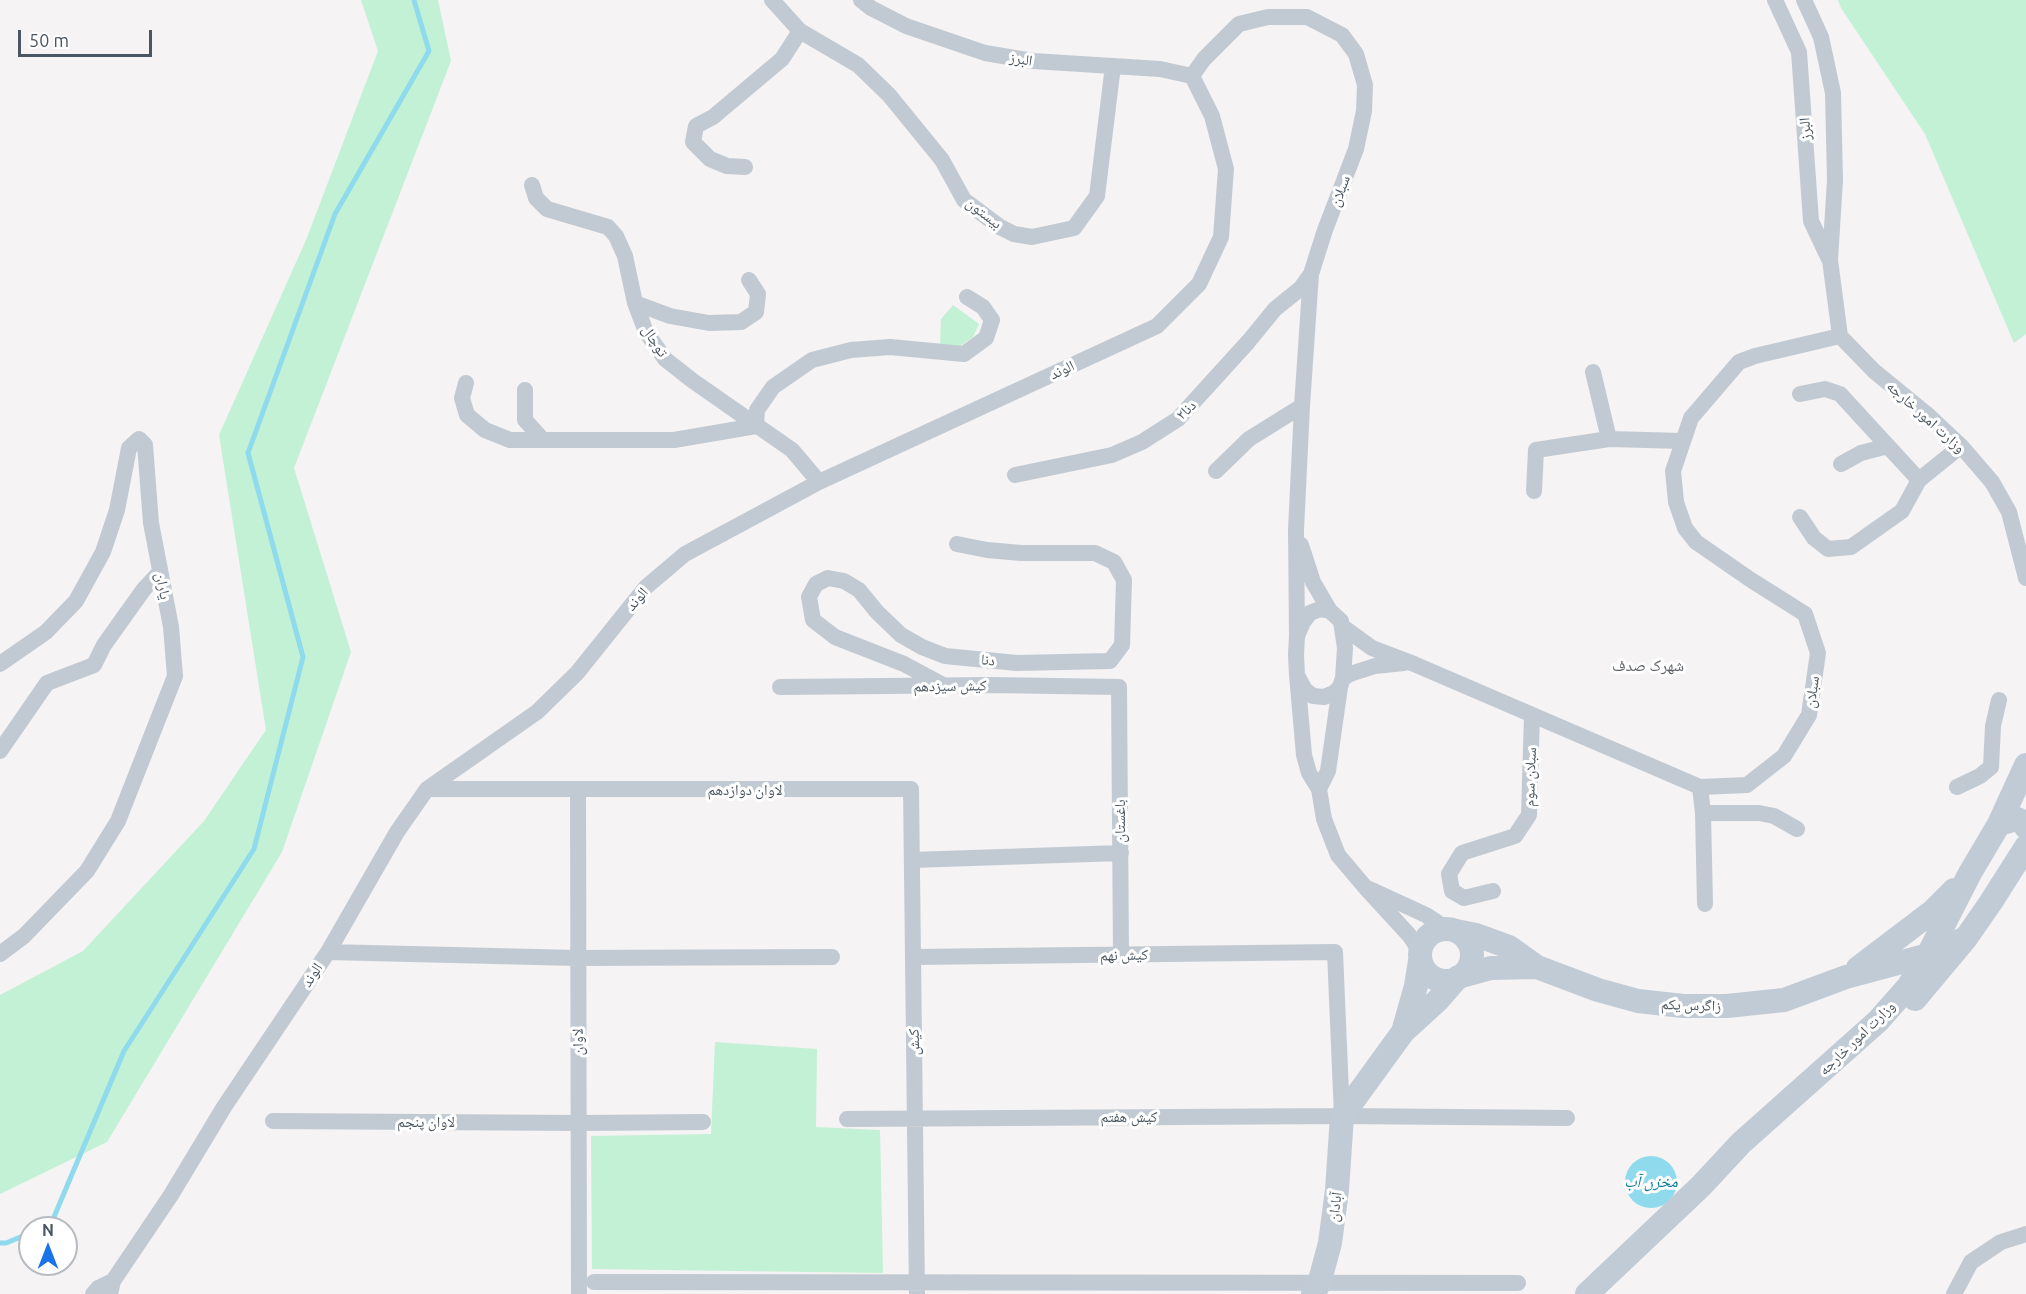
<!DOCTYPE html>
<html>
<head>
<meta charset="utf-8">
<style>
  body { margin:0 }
  #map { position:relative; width:2026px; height:1294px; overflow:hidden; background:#f5f3f3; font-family:Ubuntu,sans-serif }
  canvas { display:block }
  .north { position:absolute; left:18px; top:1216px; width:60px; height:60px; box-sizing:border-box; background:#fff; border:2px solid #b7bbc0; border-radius:50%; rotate:0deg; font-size:16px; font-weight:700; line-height:24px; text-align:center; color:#4a5661 }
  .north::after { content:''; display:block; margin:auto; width:21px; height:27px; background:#1a73e8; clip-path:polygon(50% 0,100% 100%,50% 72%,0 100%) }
  .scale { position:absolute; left:18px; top:30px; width:134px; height:27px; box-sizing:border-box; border:3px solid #4a5661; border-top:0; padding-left:8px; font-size:18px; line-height:21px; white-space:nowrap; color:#4a5661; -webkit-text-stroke:4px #fff; paint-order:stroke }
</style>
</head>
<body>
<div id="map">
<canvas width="2026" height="1294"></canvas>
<div class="north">N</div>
<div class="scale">50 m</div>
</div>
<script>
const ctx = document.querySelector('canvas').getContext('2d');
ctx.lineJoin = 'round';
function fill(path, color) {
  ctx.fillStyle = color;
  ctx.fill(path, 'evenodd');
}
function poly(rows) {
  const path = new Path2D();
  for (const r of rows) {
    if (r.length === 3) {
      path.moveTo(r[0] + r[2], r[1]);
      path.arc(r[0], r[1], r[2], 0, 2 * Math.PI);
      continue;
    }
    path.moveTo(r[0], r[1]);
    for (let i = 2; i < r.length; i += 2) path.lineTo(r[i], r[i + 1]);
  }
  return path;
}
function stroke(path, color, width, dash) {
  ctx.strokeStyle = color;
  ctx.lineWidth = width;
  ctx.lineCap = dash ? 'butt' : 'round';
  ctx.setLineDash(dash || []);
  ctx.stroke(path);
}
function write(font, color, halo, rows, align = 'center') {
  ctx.font = font + ' Ubuntu,"Noto Naskh Arabic",sans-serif';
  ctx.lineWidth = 6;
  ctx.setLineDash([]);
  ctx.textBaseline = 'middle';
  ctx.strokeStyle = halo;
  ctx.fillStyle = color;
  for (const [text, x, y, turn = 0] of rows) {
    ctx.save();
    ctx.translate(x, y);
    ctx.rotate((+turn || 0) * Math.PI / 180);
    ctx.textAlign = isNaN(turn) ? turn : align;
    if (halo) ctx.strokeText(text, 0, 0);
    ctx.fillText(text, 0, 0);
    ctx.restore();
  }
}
const green = poly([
  [361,0,438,0,451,61,294,468,351,652,282,852,107,1142,0,1194,0,995,83,951,204,821,266,730,219,435,306,240,378,51],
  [1838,0,2026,0,2026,334,2014,343,1925,134,1841,8],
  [953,305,979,324,973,337,957,348,940,347,941,319],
  [715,1042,817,1049,816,1127,880,1130,883,1273,592,1269,591,1136,711,1134]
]);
const water = poly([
  [1651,1182,26]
]);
const stream = poly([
  [42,1228,51,1224,124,1051,254,849,303,657,248,453,335,214,429,51,414,0],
  [0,1243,6,1243,30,1233]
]);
const minor = poly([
  [772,0,800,31,858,65,889,95,942,160,964,200,1000,227,1014,234,1032,237,1074,228,1097,196,1113,66],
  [861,0,871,8,906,26,985,53,1033,61,1160,69,1192,76],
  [1775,0,1799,52,1811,221,1829,259],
  [1804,0,1821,37,1833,93,1835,180,1830,260,1840,336,1874,371,1929,416,1961,446,1992,482,2009,512,2026,578],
  [1192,76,1204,59,1239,24,1268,17,1307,17,1342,35,1356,54,1365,85,1364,111,1356,149,1325,230,1311,274,1302,406,1296,530,1297,636],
  [745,167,727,166,710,159,693,142,696,126,713,117,782,59,800,31],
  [532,185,536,198,547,209,608,227,616,236,625,256,635,303,646,332,665,359,693,381,792,450,819,482],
  [635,303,670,316,709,323,741,322,756,312,758,294,749,280],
  [1593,372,1609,439,1683,441],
  [466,383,462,398,467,415,485,430,510,440,674,440,756,426,757,410,773,387,812,360,851,350,890,347,964,354,986,338,992,320,983,307,967,297],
  [525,390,525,420,543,440],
  [1800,394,1825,389,1840,394,1919,480],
  [1841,464,1861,453,1888,446],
  [1216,471,1249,439,1302,406],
  [1015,475,1112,455,1142,442,1178,419,1248,342,1275,309,1301,288,1311,274],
  [1534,491,1536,450,1609,439],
  [1800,517,1814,538,1828,549,1851,547,1902,511,1919,480,1961,446],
  [1301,545,1313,582,1330,611],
  [1320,609,1330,611,1341,621,1345,648,1343,678,1340,687,1334,693,1324,697,1313,696,1305,690,1297,675,1296,655,1297,636,1303,622,1310,613,1320,609],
  [1343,627,1372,648,1414,664,1700,787,1747,785,1784,756,1809,715,1818,653,1805,614,1751,580,1696,542,1685,528,1676,502,1673,471,1691,418,1739,362,1755,356,1840,336],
  [0,664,46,632,76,601,103,552,117,510,129,448,139,439,145,445,151,523,171,627,175,676,118,821,87,871,24,936,0,954],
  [1297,675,1304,755,1309,773,1319,789,1324,819,1338,855,1365,887],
  [1343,678,1350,674,1375,666,1404,663],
  [945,686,904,664,835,637,813,620,809,597,816,584,828,578,844,581,859,590,877,612,901,635,922,647,945,656,1017,663,1110,661,1122,645,1124,580,1114,562,1095,553,1021,553,987,550,957,544],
  [780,687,990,685,1119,687,1121,955],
  [0,751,47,683,94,665,104,645,144,589,160,572],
  [1700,787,1703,813,1705,904],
  [1957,787,1980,776,1991,767,1993,726,1999,700],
  [427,789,911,789,917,1294],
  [1319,789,1328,771,1340,687],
  [578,790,579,1294],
  [1703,813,1759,813,1774,816,1797,829],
  [912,860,1121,853],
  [1493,891,1464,898,1452,891,1449,874,1462,853,1515,836,1529,815,1532,715],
  [1420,951,1409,935,1365,887,1426,915,1447,929],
  [328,952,577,958,832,957],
  [913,957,1335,952,1342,1116],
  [847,1119,1342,1116,1567,1118],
  [273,1121,579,1123,703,1122],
  [594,1282,1518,1283],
  [93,1294,98,1288,113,1281],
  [110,1294,113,1281,171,1195,224,1107,328,952,397,832,427,789,537,712,577,673,646,587,685,554,819,482,1157,326,1199,284,1221,237,1226,169,1212,116,1192,76],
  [1954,1294,1971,1262,2001,1242,2026,1234]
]);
const secondary = poly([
  [1999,824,2017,819,2024,822,2026,827],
  [1446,955,26],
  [1456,931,1476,935,1509,947,1537,967,1598,990,1638,1001,1683,1006,1727,1006,1784,1000,1846,977,1928,955,1966,938],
  [1858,968,1933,911,1954,890],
  [1915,999,1966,938,1991,902,2026,847],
  [1403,1032,1416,986,1420,961],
  [1313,1294,1319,1284,1330,1243,1337,1190,1342,1116,1403,1032,1438,1000,1458,977,1491,968,1537,967],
  [1587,1294,1701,1186,1741,1143,1878,1021,1908,987,1928,955,1970,873,1999,824,2026,765]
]);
const streetNames = [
  ["البرز",1021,59,9],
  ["البرز",1805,129,-94],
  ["سبلان",1340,191,-69],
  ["بیستون",984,213,38],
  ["توچال",655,341,57],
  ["الوند",1062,370,-25],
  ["دنا۲",1186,410,-43],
  ["وزارت امور خارجه",1926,417,42],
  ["یاران",163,586,79],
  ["الوند",637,599,-49],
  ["دنا",988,660,6],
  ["کیش سیزدهم",950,686,-1],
  ["سبلان",1812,692,-82],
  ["سبلان سوم",1530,777,-88],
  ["لاوان دوازدهم",745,790],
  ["باغستان",1120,821,-90],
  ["کیش نهم",1124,955,-1],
  ["الوند",312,975,-56],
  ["زاگرس یکم",1691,1005,2],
  ["وزارت امور خارجه",1857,1038,-44],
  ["لاوان",578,1042,-91],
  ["کیش",914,1042,-91],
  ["کیش هفتم",1129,1117],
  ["لاوان پنجم",426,1122],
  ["آبادان",1335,1207,-83]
];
const neighbourhoodNames = [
  ["شهرک صدف",1648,666]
];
const waterNames = [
  ["مخزن آب",1651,1182]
];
fill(green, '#c3f1d5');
fill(water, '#90daee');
stroke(stream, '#90daee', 5);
stroke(minor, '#c1cad2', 16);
stroke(secondary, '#c1cbd6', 24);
write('15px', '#4a5661', '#fff', streetNames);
write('16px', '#5f6368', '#fff', neighbourhoodNames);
write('italic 16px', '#0c7c9b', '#fff', waterNames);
</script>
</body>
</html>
